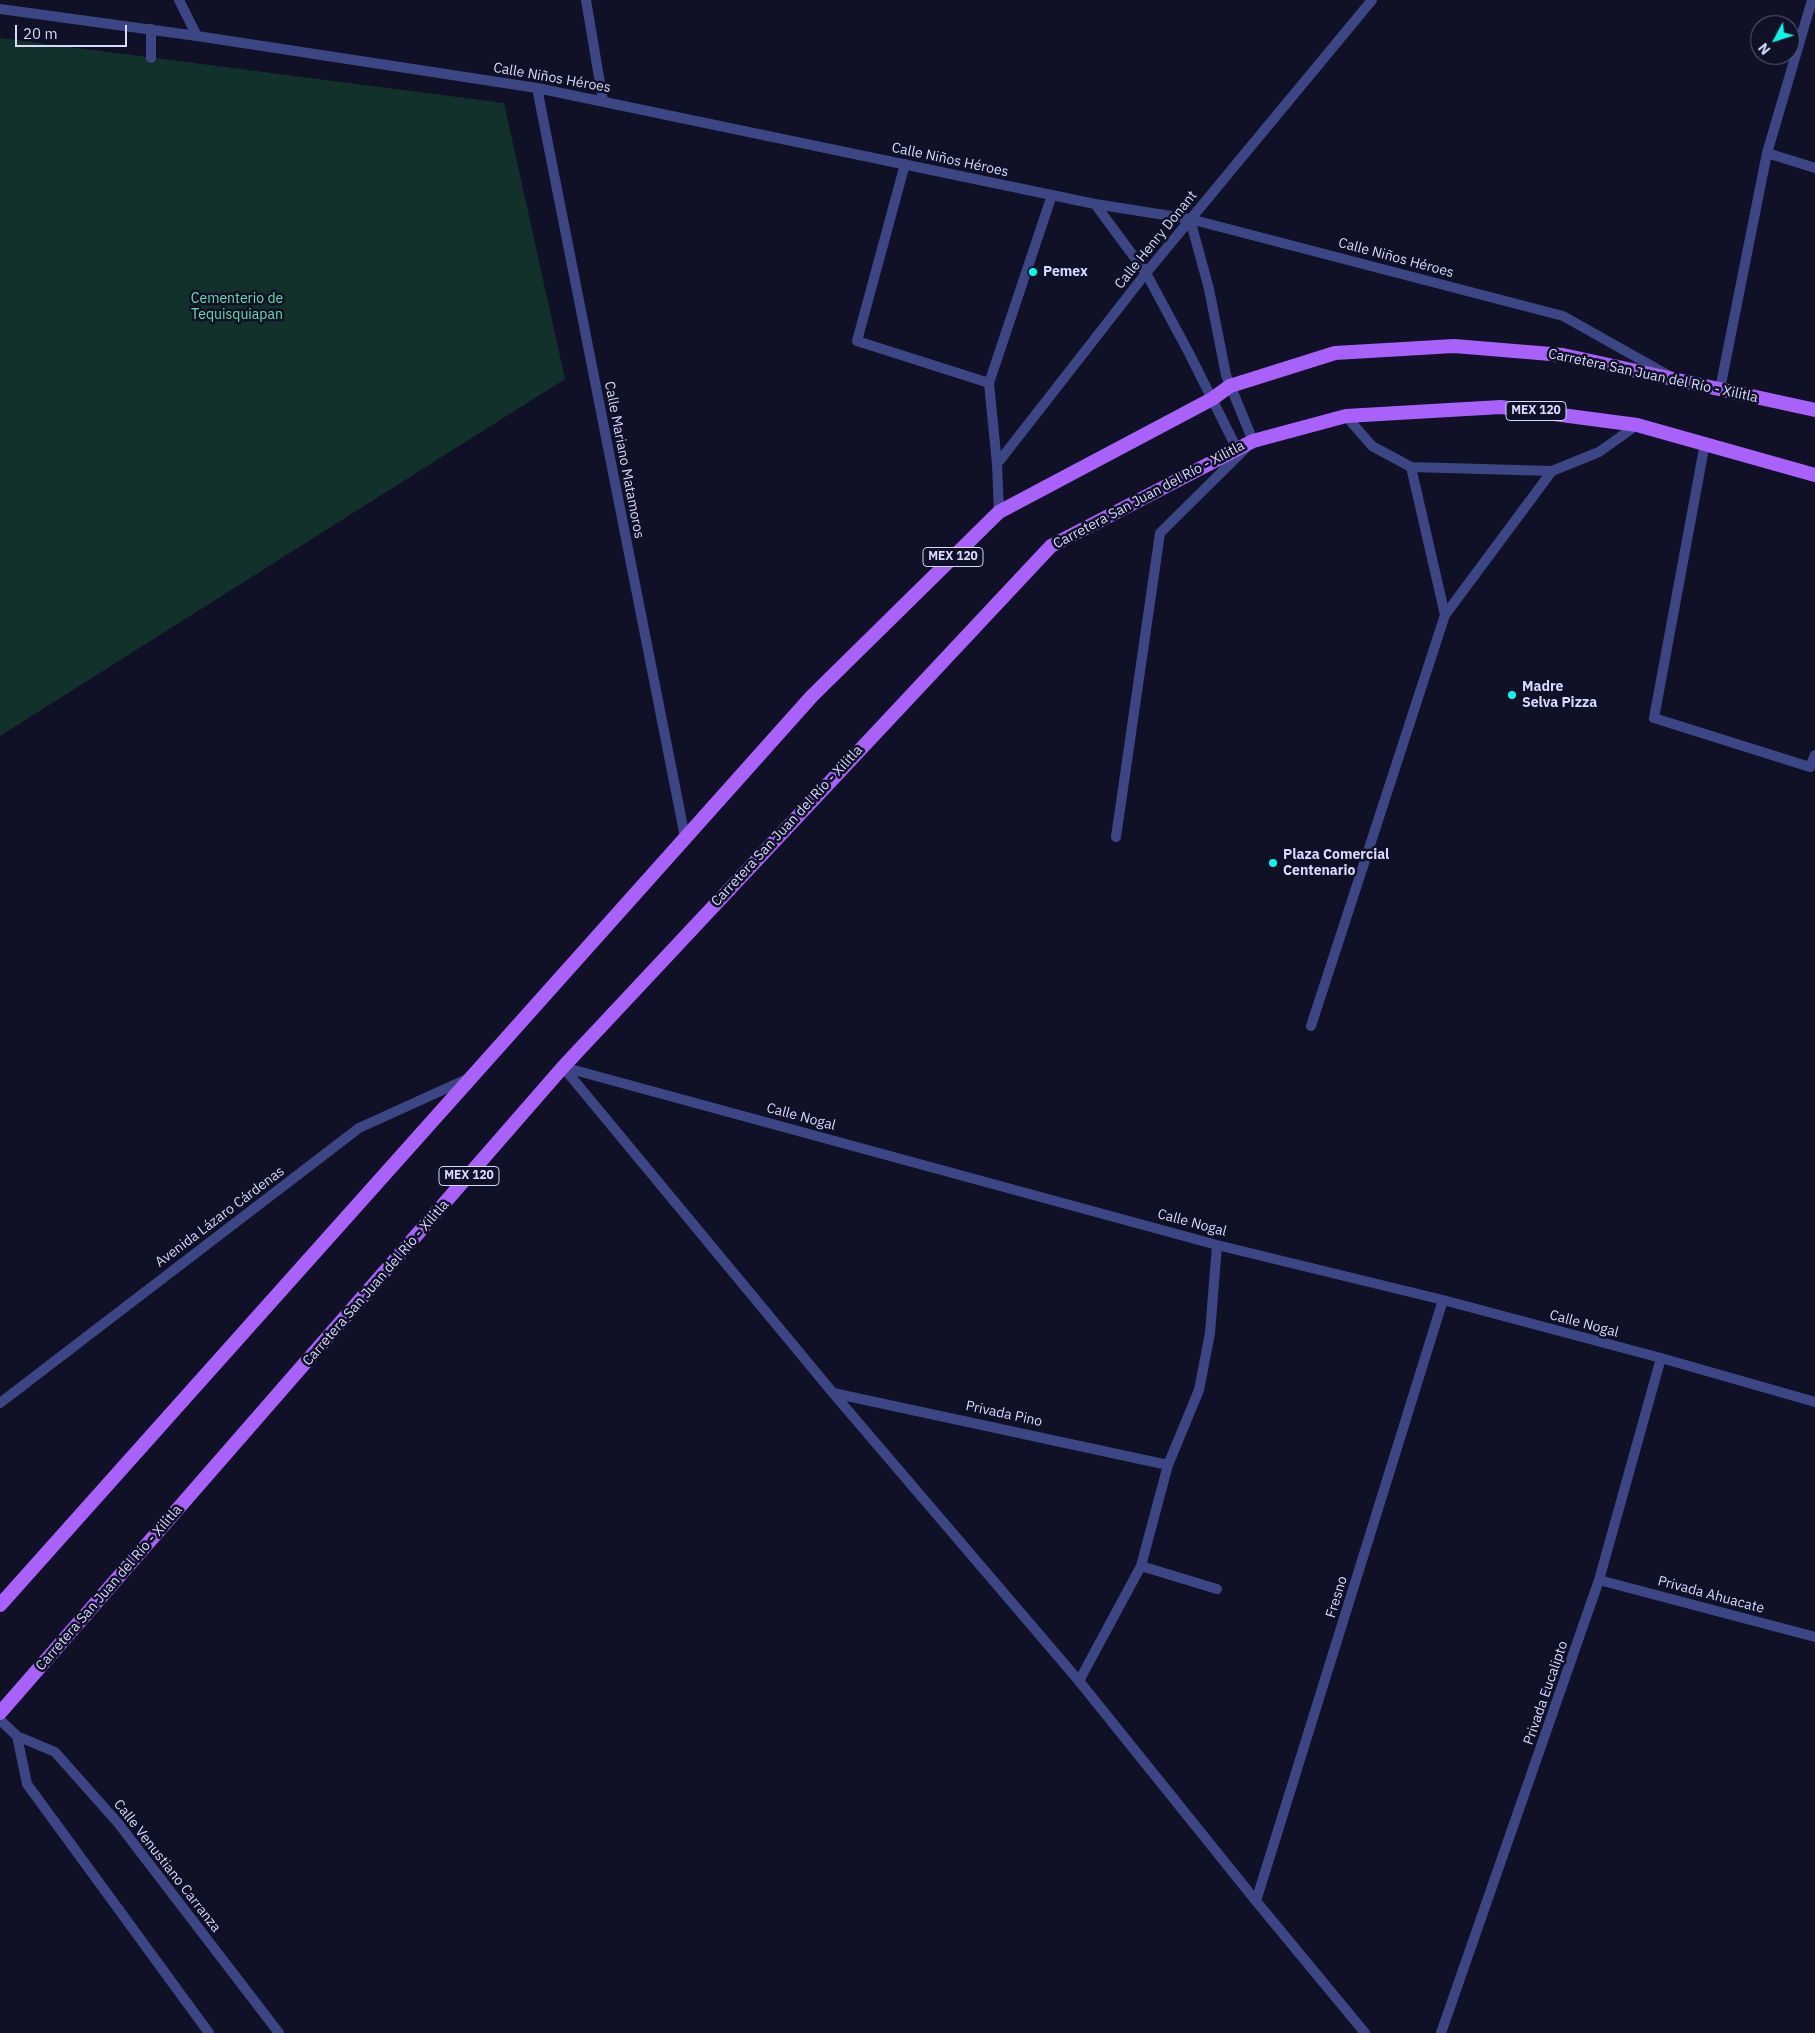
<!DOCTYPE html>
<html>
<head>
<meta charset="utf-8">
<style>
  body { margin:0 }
  #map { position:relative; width:1815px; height:2033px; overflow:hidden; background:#101027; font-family:"IBM Plex Sans",sans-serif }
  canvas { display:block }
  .north { position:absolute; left:1750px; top:15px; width:50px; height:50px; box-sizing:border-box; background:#101027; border:1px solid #60607d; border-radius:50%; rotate:230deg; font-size:14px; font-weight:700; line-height:20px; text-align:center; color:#d7d9fe }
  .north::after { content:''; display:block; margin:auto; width:18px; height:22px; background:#09f8e9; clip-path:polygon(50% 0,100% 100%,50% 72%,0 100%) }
  .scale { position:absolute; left:15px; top:25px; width:112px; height:22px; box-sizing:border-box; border:2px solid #d7d9fe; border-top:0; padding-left:6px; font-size:15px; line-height:18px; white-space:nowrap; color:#d7d9fe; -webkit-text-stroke:4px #101027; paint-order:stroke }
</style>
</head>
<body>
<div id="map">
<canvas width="1815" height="2033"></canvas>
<div class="north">N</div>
<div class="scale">20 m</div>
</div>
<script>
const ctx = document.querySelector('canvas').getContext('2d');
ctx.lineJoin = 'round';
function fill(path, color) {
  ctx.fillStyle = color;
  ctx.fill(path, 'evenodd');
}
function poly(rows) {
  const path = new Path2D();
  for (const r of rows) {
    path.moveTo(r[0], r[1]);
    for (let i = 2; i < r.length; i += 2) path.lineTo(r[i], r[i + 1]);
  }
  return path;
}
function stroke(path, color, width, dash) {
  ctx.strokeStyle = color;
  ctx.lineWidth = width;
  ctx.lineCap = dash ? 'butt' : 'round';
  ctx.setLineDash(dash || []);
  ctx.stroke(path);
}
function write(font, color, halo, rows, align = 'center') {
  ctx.font = font + ' "IBM Plex Sans",sans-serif';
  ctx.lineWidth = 5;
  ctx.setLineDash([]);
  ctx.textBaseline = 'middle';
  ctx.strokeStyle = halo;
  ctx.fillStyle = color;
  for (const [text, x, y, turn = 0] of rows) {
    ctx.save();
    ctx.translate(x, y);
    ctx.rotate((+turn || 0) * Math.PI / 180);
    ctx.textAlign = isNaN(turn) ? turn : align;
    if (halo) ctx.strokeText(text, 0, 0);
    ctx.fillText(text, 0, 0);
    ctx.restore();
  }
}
const green = poly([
  [0,38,504,103,565,379,0,736]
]);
const service = poly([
  [151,58,151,29],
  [1767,153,1815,168],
  [905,164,857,341,989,383],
  [1705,443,1654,718,1810,767,1815,755],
  [997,464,989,383,1052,195],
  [1411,467,1445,615],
  [1116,837,1160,533,1245,449],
  [1311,1026,1445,615,1552,471]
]);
const minor = poly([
  [179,0,197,36],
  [586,0,603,101],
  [0,9,197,36,537,88,1095,204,1190,219,1563,316,1668,375],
  [537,88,685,837],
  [1095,204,1146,273,1189,353,1237,449],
  [1190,219,1209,289,1226,375,1253,441],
  [1720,389,1767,153,1812,0],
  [1346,416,1372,446,1411,467,1552,471,1599,452,1637,425],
  [999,512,997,464,1146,273,1372,0],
  [563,1067,1217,1245,1443,1300,1661,1358,1815,1402],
  [563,1067,833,1393,1079,1681,1256,1901,1365,2033],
  [833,1393,1168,1465],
  [0,1403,359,1128,467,1079],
  [1141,1566,1217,1589],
  [1599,1580,1815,1637],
  [1079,1681,1141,1566,1168,1465,1199,1390,1210,1333,1217,1245],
  [0,1720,17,1736,55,1752,118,1823,279,2033],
  [17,1736,27,1784,209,2033],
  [1256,1901,1443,1300],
  [1441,2033,1599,1580,1661,1358]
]);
const primary = poly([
  [0,1605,812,696,999,512,1212,399,1230,386,1335,353,1454,346,1563,355,1815,410],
  [0,1713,563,1067,1051,546,1253,441,1346,416,1501,407,1637,425,1815,475]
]);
const markers = [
  [1033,272,5,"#09f8e9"],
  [1512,695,5,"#09f8e9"],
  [1273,863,5,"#09f8e9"]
];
const shields = [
  [1536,411,60],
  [953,557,60],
  [469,1176,60]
];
const shieldNames = [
  ["MEX 120",1536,411],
  ["MEX 120",953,557],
  ["MEX 120",469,1176]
];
const streetNames = [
  ["Calle Niños Héroes",552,78,10],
  ["Calle Niños Héroes",950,160,12],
  ["Calle Henry Donant",1156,240,-51],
  ["Calle Niños Héroes",1396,258,15],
  ["Carretera San Juan del Río - Xilitla",1653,376,12],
  ["Calle Mariano Matamoros",624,460,79],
  ["Carretera San Juan del Río - Xilitla",1149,495,-28],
  ["Carretera San Juan del Río - Xilitla",787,826,-47],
  ["Calle Nogal",801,1117,15],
  ["Avenida Lázaro Cárdenas",220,1217,-37],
  ["Calle Nogal",1192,1223,15],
  ["Carretera San Juan del Río - Xilitla",376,1283,-49],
  ["Calle Nogal",1584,1324,15],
  ["Privada Pino",1004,1414,12],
  ["Carretera San Juan del Río - Xilitla",109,1588,-49],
  ["Privada Ahuacate",1711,1595,15],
  ["Fresno",1337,1597,-73],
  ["Privada Eucalipto",1546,1693,-71],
  ["Calle Venustiano Carranza",167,1866,52]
];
const poiNames = [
  ["Pemex",1043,272],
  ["Madre",1522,687],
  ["Selva Pizza",1522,703],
  ["Plaza Comercial",1283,855],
  ["Centenario",1283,871]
];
const parkNames = [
  ["Cementerio de",237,299],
  ["Tequisquiapan",237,315]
];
fill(green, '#13312b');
stroke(service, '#3d4685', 10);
stroke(minor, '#3d4685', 10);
stroke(primary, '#a862fb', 14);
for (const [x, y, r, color] of markers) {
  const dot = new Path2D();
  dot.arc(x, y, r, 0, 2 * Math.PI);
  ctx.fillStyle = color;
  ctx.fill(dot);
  stroke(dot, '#101027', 2);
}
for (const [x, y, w] of shields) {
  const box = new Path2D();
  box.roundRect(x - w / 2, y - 9.5, w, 19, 4);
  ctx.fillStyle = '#101027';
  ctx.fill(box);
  stroke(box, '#d7d9fe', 1);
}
write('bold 12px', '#d7d9fe', null, shieldNames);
write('14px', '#d7d9fe', '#101027', streetNames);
write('bold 14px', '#d7d9fe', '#101027', poiNames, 'left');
write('14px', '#64ddab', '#101027', parkNames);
</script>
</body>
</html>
